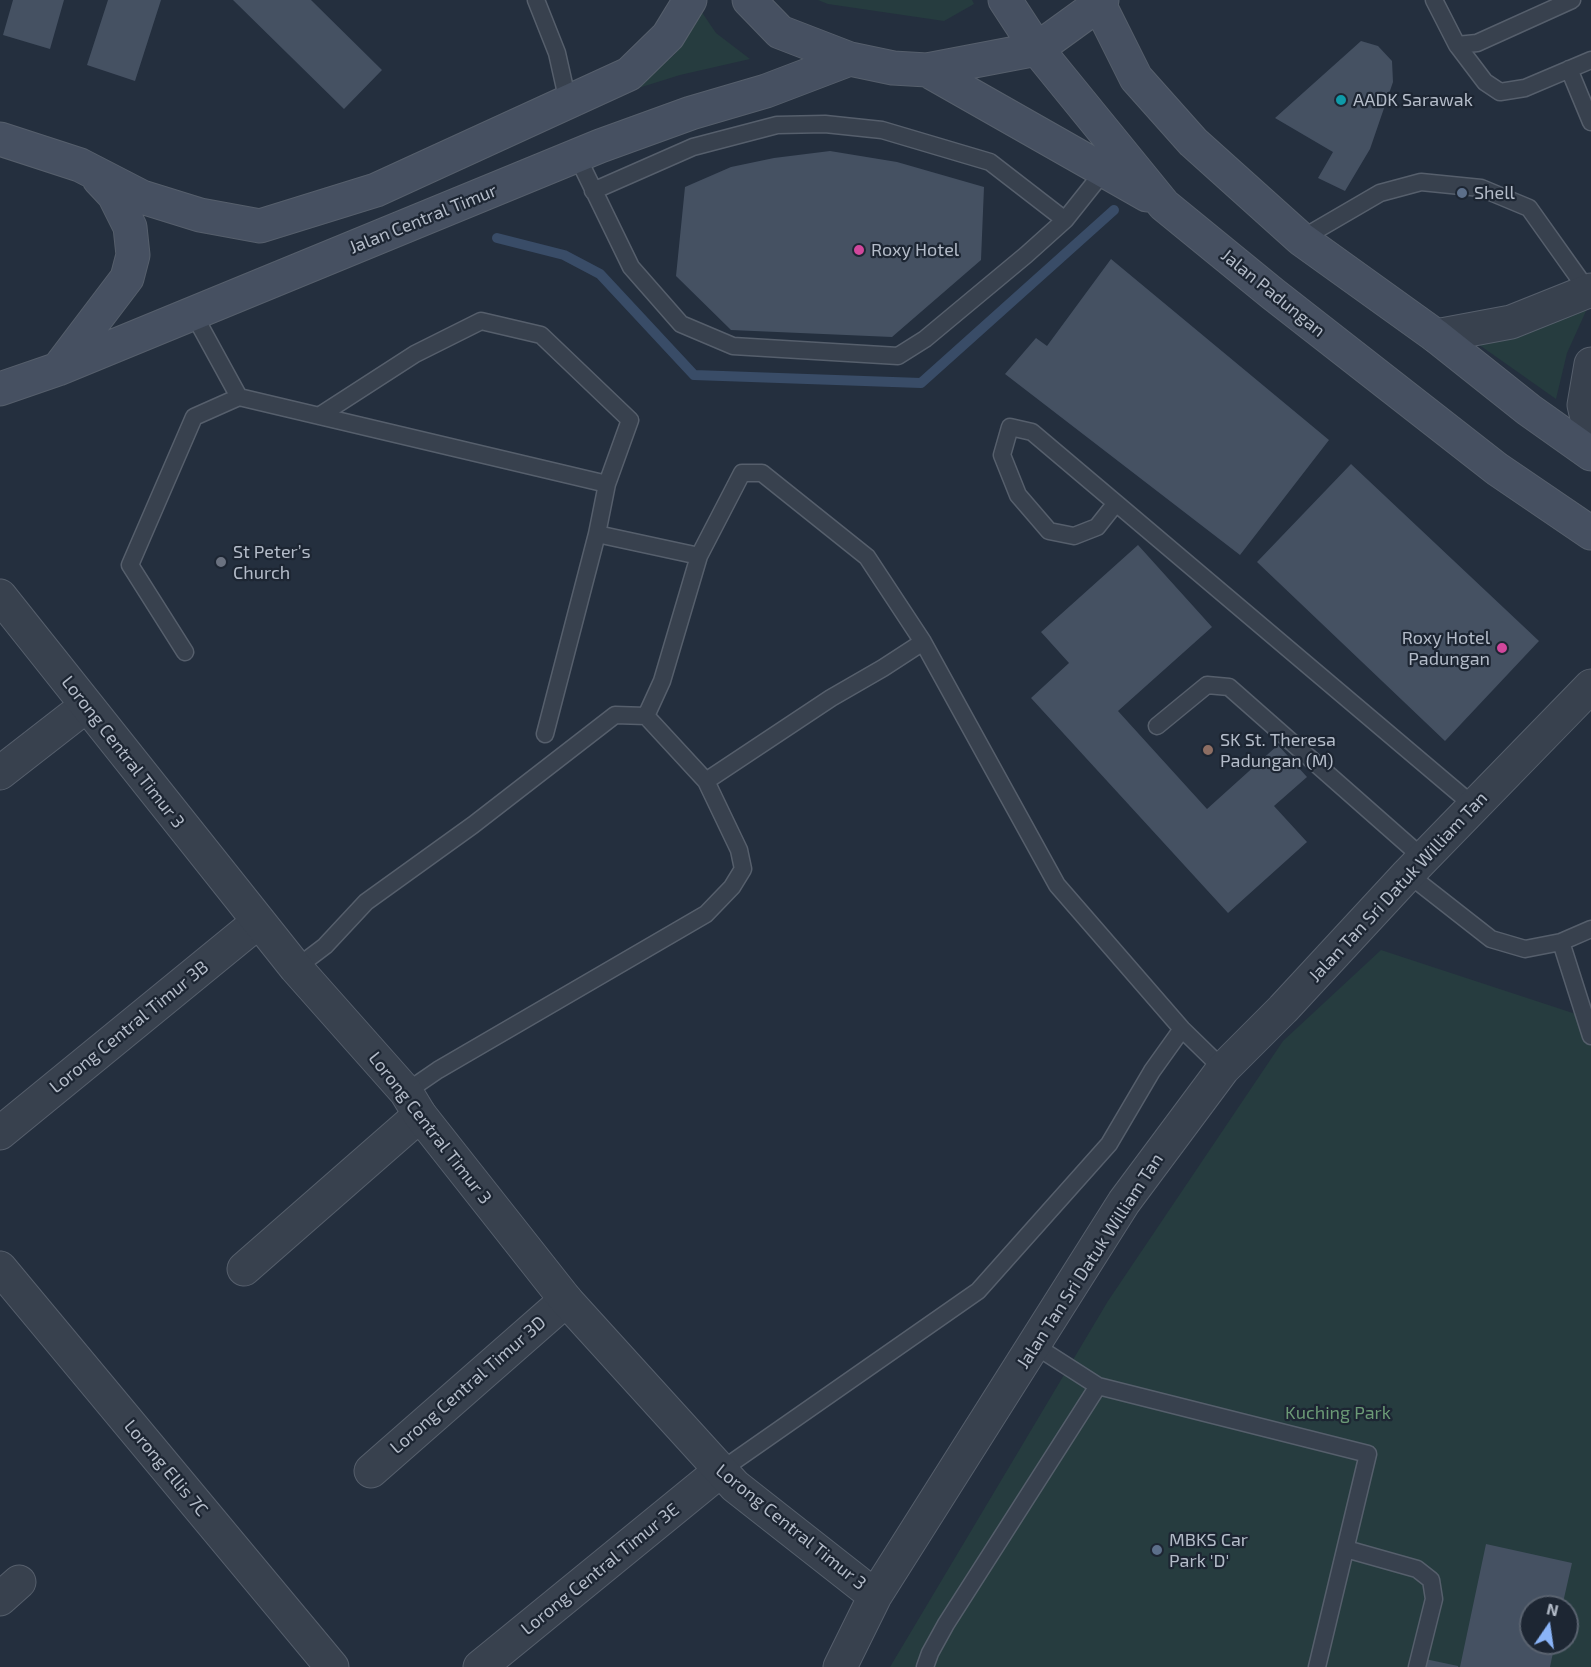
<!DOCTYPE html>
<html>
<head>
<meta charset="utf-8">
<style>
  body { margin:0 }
  #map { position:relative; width:1591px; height:1667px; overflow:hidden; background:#242f3e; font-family:"Exo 2",sans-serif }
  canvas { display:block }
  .north { position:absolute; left:1519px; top:1595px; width:60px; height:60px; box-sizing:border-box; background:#1d2633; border:2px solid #59626f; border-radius:50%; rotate:13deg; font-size:16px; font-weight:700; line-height:24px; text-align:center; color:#b4bcc9 }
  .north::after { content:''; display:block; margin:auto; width:21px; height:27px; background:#8ab4f8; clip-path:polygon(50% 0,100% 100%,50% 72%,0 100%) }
</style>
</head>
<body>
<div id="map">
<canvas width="1591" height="1667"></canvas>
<div class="north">N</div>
</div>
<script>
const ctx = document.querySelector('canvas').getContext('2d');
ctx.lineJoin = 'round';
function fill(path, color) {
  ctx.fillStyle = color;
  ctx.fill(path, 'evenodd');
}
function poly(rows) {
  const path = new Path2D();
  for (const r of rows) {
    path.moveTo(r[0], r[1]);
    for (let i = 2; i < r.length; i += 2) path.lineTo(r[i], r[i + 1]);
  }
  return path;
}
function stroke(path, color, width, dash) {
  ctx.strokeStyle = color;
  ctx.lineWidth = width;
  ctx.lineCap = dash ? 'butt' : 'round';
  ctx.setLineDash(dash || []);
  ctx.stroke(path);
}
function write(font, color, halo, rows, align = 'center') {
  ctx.font = font + ' "Exo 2",sans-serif';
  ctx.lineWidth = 4.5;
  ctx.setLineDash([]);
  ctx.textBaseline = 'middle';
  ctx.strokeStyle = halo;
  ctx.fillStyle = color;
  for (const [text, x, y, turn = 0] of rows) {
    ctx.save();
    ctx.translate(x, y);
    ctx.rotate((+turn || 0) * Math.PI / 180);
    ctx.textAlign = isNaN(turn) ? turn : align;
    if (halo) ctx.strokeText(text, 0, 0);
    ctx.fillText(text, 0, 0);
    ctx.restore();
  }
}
const green = poly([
  [818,0,972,0,974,4,944,21,828,4],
  [699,8,716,33,750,59,680,75,632,90,674,55,688,36],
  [1591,300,1567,353,1556,399,1478,344],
  [1381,950,1591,1019,1591,1667,890,1667,1108,1301,1283,1041],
  [1531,1607,1567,1607,1567,1643,1531,1643]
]);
const stream = poly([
  [497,238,564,255,600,274,694,375,921,383,1114,210]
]);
const building = poly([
  [13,0,64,0,50,49,3,35],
  [108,0,161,0,135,81,87,65],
  [233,0,311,0,382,70,344,109],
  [1361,41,1378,46,1392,61,1393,82,1370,149,1345,191,1318,178,1333,152,1275,118],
  [830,151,897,162,984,187,981,260,892,337,731,330,676,276,685,187,731,167,774,158],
  [1111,259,1329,440,1240,555,1005,374,1036,338,1047,346],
  [1351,464,1539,641,1445,741,1257,562],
  [1138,545,1212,627,1118,711,1207,809,1278,745,1307,777,1274,806,1307,842,1228,913,1031,698,1069,663,1041,632],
  [1486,1544,1572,1563,1562,1607,1531,1607,1531,1643,1555,1643,1550,1667,1460,1667],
  [1425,1659,1458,1666,1458,1667,1424,1667]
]);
const service = poly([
  [536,0,557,53,568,102],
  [1434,0,1457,45,1477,43,1572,0],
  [1457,45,1485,82,1500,92,1525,88,1591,60],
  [1569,69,1591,122],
  [577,156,631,267,681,324,733,346,898,356,925,339,1026,255,1065,220,1104,171],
  [593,191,693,147,777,125,825,124,882,130,990,162,1065,220],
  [1301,239,1380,193,1421,182,1481,188,1529,208,1588,291],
  [193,313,239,397],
  [319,416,415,354,481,321,541,335,630,420,607,484,597,534,545,734],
  [1116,503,1097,527,1074,536,1049,531,1018,495,1002,455,1010,427,1032,432,1116,503,1474,806],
  [597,534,699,556],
  [185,652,130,565,194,417,239,397,607,484],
  [646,716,662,681,699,556,742,473,762,473,867,557,923,642,1057,885,1182,1029,1223,1069],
  [1157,726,1207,685,1229,687,1423,858],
  [706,781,831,698,883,668,923,642],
  [1408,874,1491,939,1525,949,1561,942,1591,929],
  [1561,942,1591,1036],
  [296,968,325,946,366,902,473,825,615,715,646,716,706,781,739,850,743,869,732,887,706,914,438,1070,406,1092],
  [1034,1345,1098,1386,1368,1454,1317,1667],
  [720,1471,978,1291,1109,1144,1152,1071,1182,1029],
  [1346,1549,1417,1569,1431,1580,1434,1599,1417,1667],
  [925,1667,930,1653,946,1624,1098,1386]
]);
const minor = poly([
  [0,773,86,706],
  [0,1133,258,922],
  [0,1268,332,1667],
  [244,1269,420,1115],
  [371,1471,566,1300],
  [0,1599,19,1582],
  [480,1667,720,1471]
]);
const tertiary = poly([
  [1436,336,1511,322,1591,290],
  [1591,364,1584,405,1591,435],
  [0,596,296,968,406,1092,420,1115,566,1300,735,1486,875,1596],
  [840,1667,875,1596,1124,1202,1223,1069,1283,1009,1408,874,1591,686]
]);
const secondary = poly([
  [749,0,780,32,850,59,893,68,927,70,1037,49,1099,4,1102,0],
  [1005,0,1037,49,1164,205,1273,294,1497,469,1591,533],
  [1097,0,1136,78,1193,142,1301,239,1436,336,1529,410,1591,454],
  [927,70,1147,195],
  [0,139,80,165,142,197,200,215,260,226,376,190,629,74,668,36,690,0],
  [58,369,127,278,133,255,130,227,114,195,99,179],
  [0,389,58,369,600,146,691,113,766,91,850,59]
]);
const markers = [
  [1341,100,6,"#0f9aa8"],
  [1462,193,6,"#5c6f8a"],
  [859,250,6,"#d1479c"],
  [221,562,6,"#6b7280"],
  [1502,648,6,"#d1479c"],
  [1208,750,6,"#8d6e63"],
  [1157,1550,6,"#5c6f8a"]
];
const poiNames = [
  ["AADK Sarawak",1353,100],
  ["Shell",1474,193],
  ["Roxy Hotel",871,250],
  ["St Peter’s",233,552],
  ["Church",233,573],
  ["Roxy Hotel",1490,638,"right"],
  ["Padungan",1490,659,"right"],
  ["SK St. Theresa",1220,740],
  ["Padungan (M)",1220,761],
  ["MBKS Car",1169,1540],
  ["Park 'D'",1169,1561]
];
const streetNames = [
  ["Jalan Central Timur",423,219,-22],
  ["Jalan Padungan",1273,293,39],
  ["Lorong Central Timur 3",123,752,52],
  ["Jalan Tan Sri Datuk William Tan",1398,887,-47],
  ["Lorong Central Timur 3B",129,1027,-39],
  ["Lorong Central Timur 3",430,1128,52],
  ["Jalan Tan Sri Datuk William Tan",1090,1261,-57],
  ["Lorong Central Timur 3D",468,1385,-41],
  ["Lorong Ellis 7C",166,1468,50],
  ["Lorong Central Timur 3",791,1527,39],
  ["Lorong Central Timur 3E",600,1569,-39]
];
const parkNames = [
  ["Kuching Park",1338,1413]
];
fill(green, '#263c3f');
stroke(stream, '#394c67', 10);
fill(building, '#455162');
stroke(service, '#565f6c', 19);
stroke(minor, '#565f6c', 35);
stroke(tertiary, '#565f6c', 35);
stroke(secondary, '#565f6c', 35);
stroke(service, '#38414e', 16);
stroke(minor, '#38414e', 33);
stroke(tertiary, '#38414e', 33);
stroke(secondary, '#465061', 33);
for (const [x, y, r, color] of markers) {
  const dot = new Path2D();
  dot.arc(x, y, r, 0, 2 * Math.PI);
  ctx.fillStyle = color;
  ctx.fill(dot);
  stroke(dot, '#1d2633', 2);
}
write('18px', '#b4bcc9', '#1d2633', poiNames, 'left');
write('18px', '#b4bcc9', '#1d2633', streetNames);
write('18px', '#6b9a76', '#1d2633', parkNames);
</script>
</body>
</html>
